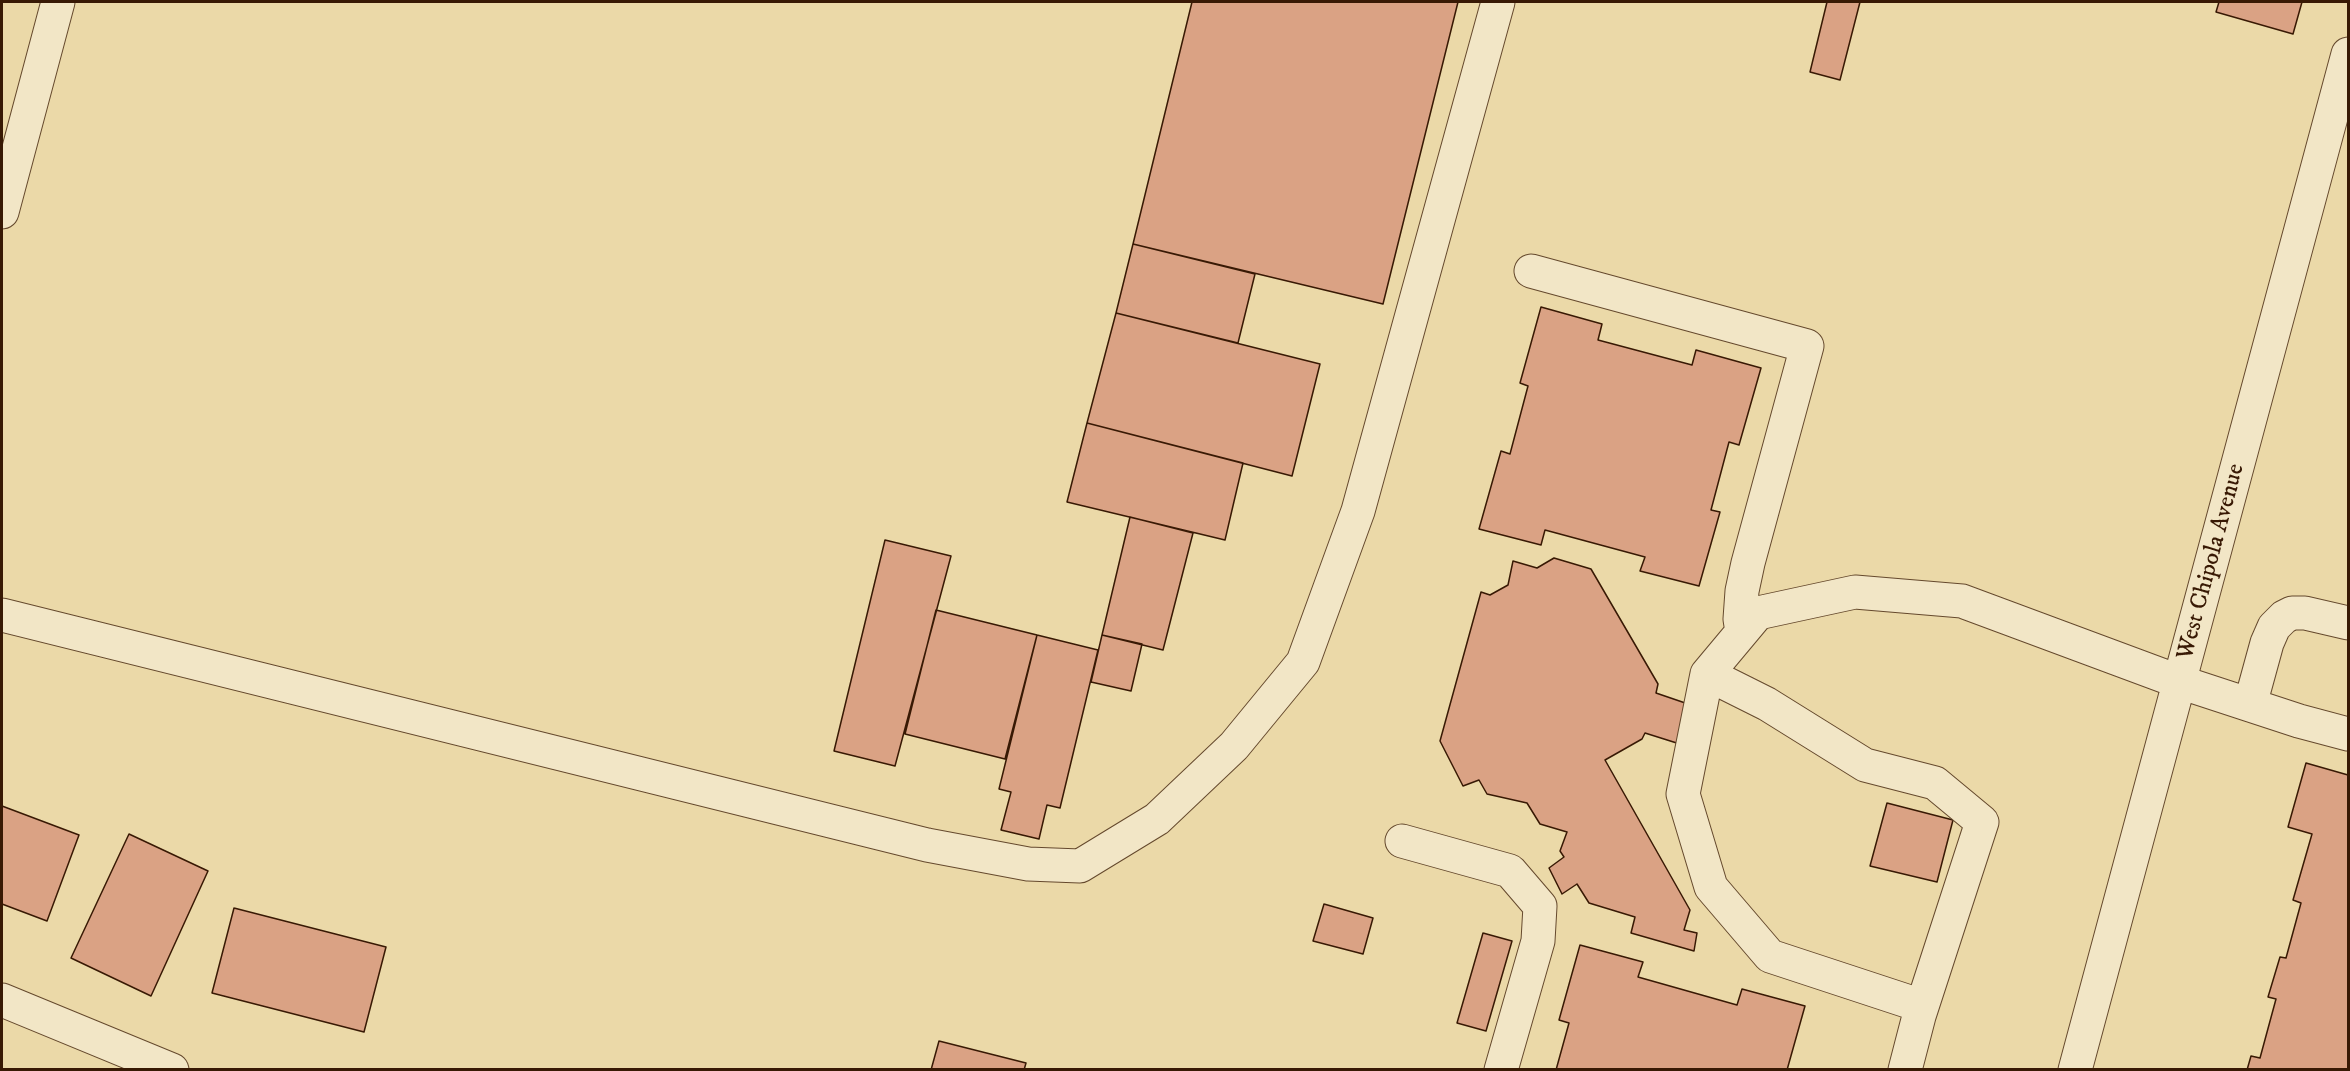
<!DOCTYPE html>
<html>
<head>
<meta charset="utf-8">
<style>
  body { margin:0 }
  #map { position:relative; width:2350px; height:1071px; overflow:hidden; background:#ebd9a8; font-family:"IM FELL DW Pica",serif }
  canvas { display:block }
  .frame { position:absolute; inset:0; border:3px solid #381904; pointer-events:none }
</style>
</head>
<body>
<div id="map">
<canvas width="2350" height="1071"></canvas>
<div class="frame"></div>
</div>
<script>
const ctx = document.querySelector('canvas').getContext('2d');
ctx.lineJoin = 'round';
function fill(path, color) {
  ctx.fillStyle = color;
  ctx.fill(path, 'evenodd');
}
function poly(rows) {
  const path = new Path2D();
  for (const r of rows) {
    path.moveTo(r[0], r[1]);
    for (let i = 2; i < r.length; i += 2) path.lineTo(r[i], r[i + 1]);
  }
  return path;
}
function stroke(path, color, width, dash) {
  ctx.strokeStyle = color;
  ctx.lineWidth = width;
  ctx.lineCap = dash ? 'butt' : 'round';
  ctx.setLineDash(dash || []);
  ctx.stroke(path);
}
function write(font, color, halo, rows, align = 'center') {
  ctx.font = font + ' "IM FELL DW Pica",serif';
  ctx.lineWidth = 6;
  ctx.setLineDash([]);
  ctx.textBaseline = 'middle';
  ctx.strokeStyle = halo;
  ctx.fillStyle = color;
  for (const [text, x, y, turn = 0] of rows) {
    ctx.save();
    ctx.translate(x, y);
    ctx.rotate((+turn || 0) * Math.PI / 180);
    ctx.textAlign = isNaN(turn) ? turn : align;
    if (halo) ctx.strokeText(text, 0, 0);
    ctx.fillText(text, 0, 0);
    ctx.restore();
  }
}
const building = poly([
  [1192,2,1458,2,1383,304,1133,244,1192,2],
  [1827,2,1860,2,1840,80,1810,72,1827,2],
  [2219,2,2302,2,2293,34,2216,12,2219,2],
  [1133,244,1255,274,1238,343,1116,313,1133,244],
  [1541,307,1602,324,1598,340,1692,365,1696,350,1761,368,1739,445,1729,442,1711,510,1720,512,1699,586,1640,571,1645,557,1545,530,1541,545,1479,529,1501,451,1510,454,1528,386,1520,383,1541,307],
  [1116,313,1320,364,1292,476,1087,423,1116,313],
  [1087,423,1243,463,1225,540,1067,502,1087,423],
  [1130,517,1193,533,1163,650,1102,635,1130,517],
  [885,540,951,556,895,766,834,751,885,540],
  [1554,558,1591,569,1658,684,1656,693,1694,706,1683,745,1645,733,1642,739,1605,760,1690,910,1684,930,1697,933,1694,951,1631,933,1635,917,1589,903,1577,884,1562,894,1549,868,1564,857,1560,851,1567,832,1540,824,1527,803,1487,794,1479,780,1463,786,1440,741,1481,592,1490,595,1508,585,1513,561,1537,568,1554,558],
  [936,610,1037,635,1005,759,905,734,936,610],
  [1037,635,1098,650,1060,808,1047,805,1039,839,1001,830,1011,792,999,789,1037,635],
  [1102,635,1142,644,1131,691,1091,682,1102,635],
  [2306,763,2348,775,2348,1070,2247,1070,2251,1056,2260,1058,2276,999,2268,997,2280,957,2286,958,2301,903,2293,900,2312,834,2288,827,2306,763],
  [1887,803,1953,820,1937,882,1870,866,1887,803],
  [2,806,79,835,47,921,2,904,2,806],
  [129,834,208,871,151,996,71,958,129,834],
  [1324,904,1373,918,1363,954,1313,941,1324,904],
  [234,908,386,947,364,1032,212,993,234,908],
  [1483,933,1512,941,1486,1031,1457,1023,1483,933],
  [1580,945,1643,962,1638,977,1737,1005,1742,989,1805,1006,1787,1070,1556,1070,1569,1023,1559,1020,1580,945],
  [939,1041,1026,1063,1024,1070,931,1070,939,1041]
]);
const minor = poly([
  [2,212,58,2],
  [1531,271,1807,346,1748,563,1742,591,1740,619,1742,632],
  [2,615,927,845,1028,864,1080,866,1157,819,1234,746,1303,662,1358,511,1498,2],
  [1707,674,1683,794,1711,887,1770,956,1922,1006],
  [2250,705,2267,643,2274,627,2284,617,2292,613,2305,613,2348,623],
  [1402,841,1510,871,1540,906,1538,941,1501,1070],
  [2,1000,172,1070],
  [1905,1070,1919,1016,1982,822,1935,783,1865,765,1767,704,1707,674,1758,613,1855,592,1962,601,2180,682,2299,721,2348,734],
  [2075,1070,2348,54]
]);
const streetNames = [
  ["West Chipola Avenue",2212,562,-75]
];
fill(building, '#daa284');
stroke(building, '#381904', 1.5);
stroke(minor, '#65492d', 35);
stroke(minor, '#f2e6c6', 33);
write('24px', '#381904', '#f2e6c6', streetNames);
</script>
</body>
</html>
